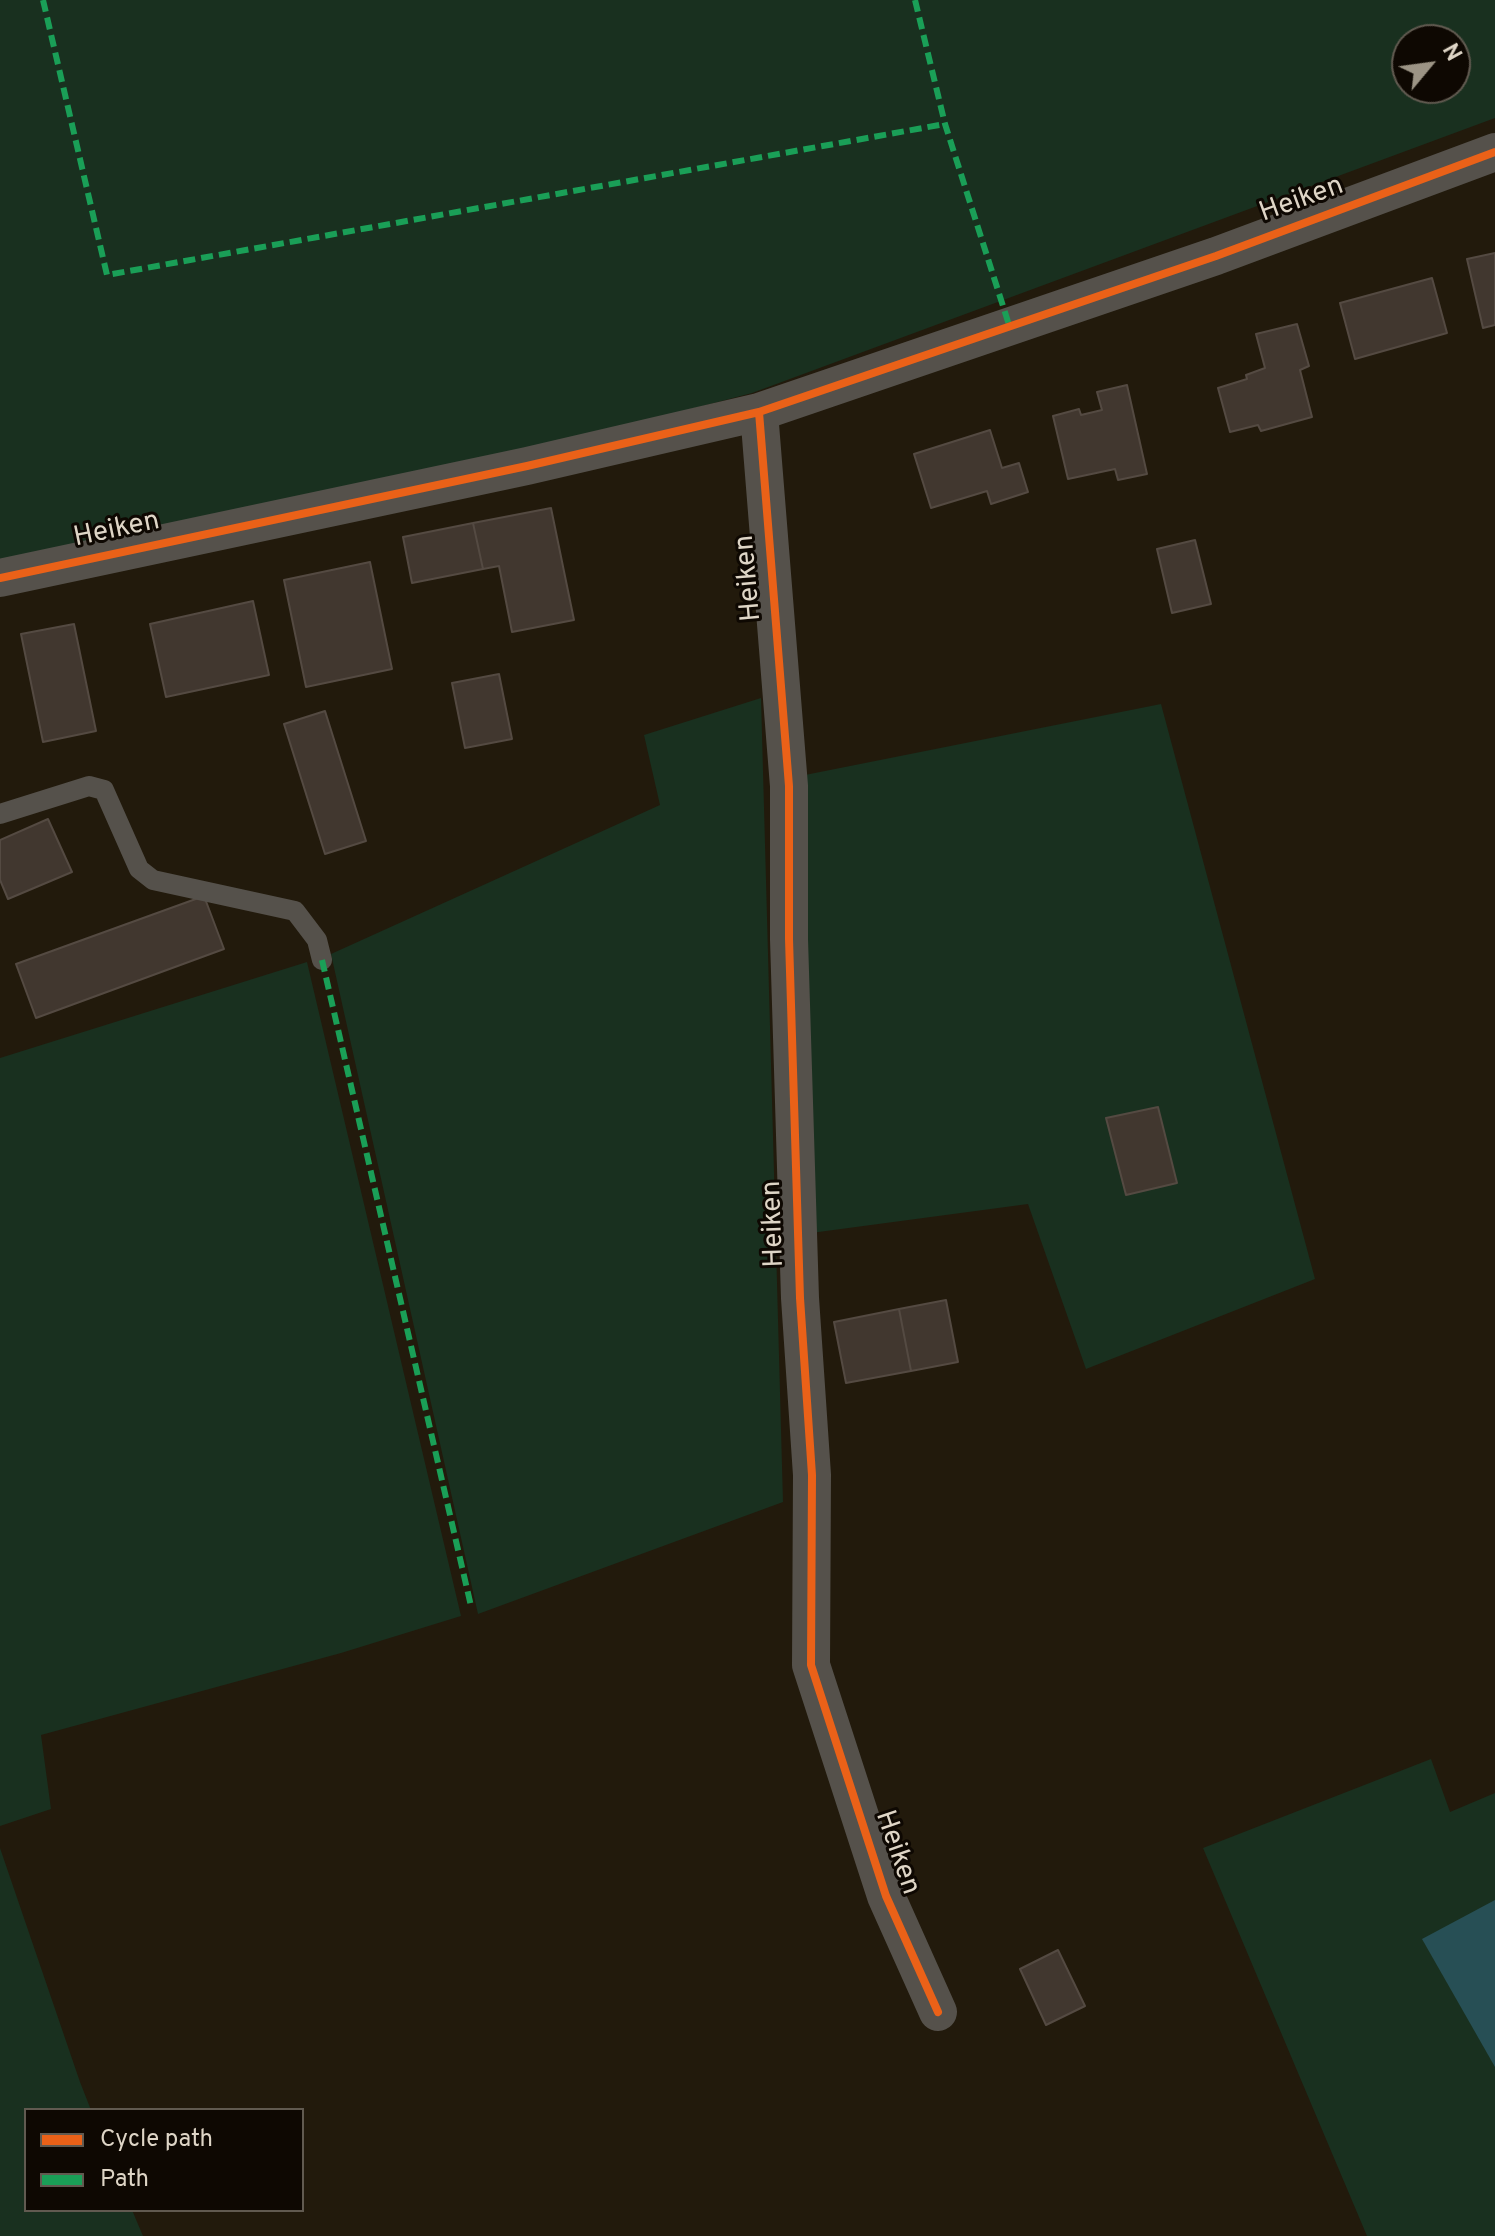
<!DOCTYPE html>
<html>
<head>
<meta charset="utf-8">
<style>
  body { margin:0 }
  #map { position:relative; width:1495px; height:2236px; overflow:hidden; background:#221a0c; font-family:Overpass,sans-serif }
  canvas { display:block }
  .legend { position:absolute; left:24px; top:2108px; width:280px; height:104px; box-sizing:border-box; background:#0e0802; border:2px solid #615a50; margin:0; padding:10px 14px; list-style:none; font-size:24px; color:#ded5c6 }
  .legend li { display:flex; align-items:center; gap:16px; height:40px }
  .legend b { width:40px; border:2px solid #615a50 }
  .north { position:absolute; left:1391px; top:24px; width:80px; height:80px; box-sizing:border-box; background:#0e0802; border:2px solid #615a50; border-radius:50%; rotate:61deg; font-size:22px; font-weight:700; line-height:32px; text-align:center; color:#ded5c6 }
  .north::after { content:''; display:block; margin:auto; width:28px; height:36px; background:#9c9485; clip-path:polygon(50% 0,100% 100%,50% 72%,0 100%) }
</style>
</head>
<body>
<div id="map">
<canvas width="1495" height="2236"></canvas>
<ul class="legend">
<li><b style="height:10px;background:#ea6118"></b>Cycle path</li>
<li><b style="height:10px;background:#1a9f57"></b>Path</li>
</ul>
<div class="north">N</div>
</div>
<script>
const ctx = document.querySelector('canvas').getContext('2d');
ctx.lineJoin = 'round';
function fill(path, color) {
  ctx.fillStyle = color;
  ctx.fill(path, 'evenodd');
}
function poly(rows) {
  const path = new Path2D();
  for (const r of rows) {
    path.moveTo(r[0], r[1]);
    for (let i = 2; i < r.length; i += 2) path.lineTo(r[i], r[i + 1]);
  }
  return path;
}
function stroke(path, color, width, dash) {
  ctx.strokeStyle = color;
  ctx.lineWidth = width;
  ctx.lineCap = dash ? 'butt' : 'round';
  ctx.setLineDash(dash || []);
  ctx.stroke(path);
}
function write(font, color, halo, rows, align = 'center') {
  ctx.font = font + ' Overpass,sans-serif';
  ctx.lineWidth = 6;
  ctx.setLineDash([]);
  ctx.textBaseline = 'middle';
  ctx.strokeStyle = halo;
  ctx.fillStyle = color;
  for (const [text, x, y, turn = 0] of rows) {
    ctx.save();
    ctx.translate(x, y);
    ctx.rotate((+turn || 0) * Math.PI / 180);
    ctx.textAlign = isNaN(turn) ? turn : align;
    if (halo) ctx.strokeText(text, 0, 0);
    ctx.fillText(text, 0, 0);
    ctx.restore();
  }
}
const green = poly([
  [0,0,1495,0,1495,118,752,393,520,454,0,563],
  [1407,40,1455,40,1455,88,1407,88],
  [761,698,783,1502,478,1614,331,954,660,805,644,735],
  [1161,704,1315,1279,1086,1369,1028,1204,811,1233,805,775],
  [307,962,461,1616,341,1653,41,1735,51,1809,0,1826,0,1058],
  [1431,1759,1450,1812,1495,1793,1495,2236,1367,2236,1203,1848],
  [0,1848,80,2082,91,2110,26,2110,26,2210,132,2210,143,2236,0,2236]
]);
const water = poly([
  [1495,1900,1495,2067,1422,1939]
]);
const building = poly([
  [1495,253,1495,325,1483,328,1467,259,1495,253],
  [1432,278,1447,333,1355,359,1340,303,1432,278],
  [1297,324,1309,366,1300,370,1312,417,1261,431,1258,425,1230,432,1218,388,1247,379,1246,375,1265,368,1256,334,1297,324],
  [1127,385,1147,474,1118,480,1115,469,1068,479,1053,416,1079,409,1081,415,1102,410,1097,392,1127,385],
  [990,430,1002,468,1019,463,1028,492,991,504,987,491,931,508,914,454,990,430],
  [551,508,574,620,512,632,499,566,483,569,473,523,551,508],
  [473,523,483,569,412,583,403,537,473,523],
  [1195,540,1211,604,1172,613,1157,549,1195,540],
  [370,562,392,669,306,687,284,580,370,562],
  [253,601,269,675,166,697,150,624,253,601],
  [74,624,96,731,43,742,21,634,74,624],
  [499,674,512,739,465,748,452,683,499,674],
  [325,711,366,841,325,854,284,724,325,711],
  [48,819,72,872,8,899,0,880,0,840,48,819],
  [204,896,224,949,36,1018,16,964,204,896],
  [1158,1107,1177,1183,1126,1195,1106,1118,1158,1107],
  [946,1300,958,1362,911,1371,899,1309,946,1300],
  [899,1309,911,1371,846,1383,834,1322,899,1309],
  [1058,1950,1085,2006,1046,2025,1020,1969,1058,1950]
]);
const lane = poly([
  [0,814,89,786,104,790,139,869,153,880,295,911,317,940,322,960]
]);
const street = poly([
  [759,412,789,786,789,939,800,1298,812,1475,811,1665,886,1896,938,2012],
  [0,578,527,466,759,412,1216,256,1495,152]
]);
const quiet = poly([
  [43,0,107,275,945,124],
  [915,0,945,124,1010,328],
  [322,960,471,1606]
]);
const cycleway = poly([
  [759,412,789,786,789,939,800,1298,812,1475,811,1665,886,1896,938,2012],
  [0,578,527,466,759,412,1216,256,1495,152]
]);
const streetNames = [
  ["Heiken",1302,201,-20],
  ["Heiken",117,531,-12],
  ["Heiken",750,578,-95],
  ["Heiken",775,1224,-92],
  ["Heiken",896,1853,71]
];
fill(green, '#19301f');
fill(water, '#274f55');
fill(building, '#41372f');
stroke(building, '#544a42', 2);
stroke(lane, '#55514b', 20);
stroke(street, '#55514b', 38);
stroke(quiet, '#1a9f57', 6, [12, 6]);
stroke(cycleway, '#ea6118', 8);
write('28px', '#ded5c6', '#0e0802', streetNames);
</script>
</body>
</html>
